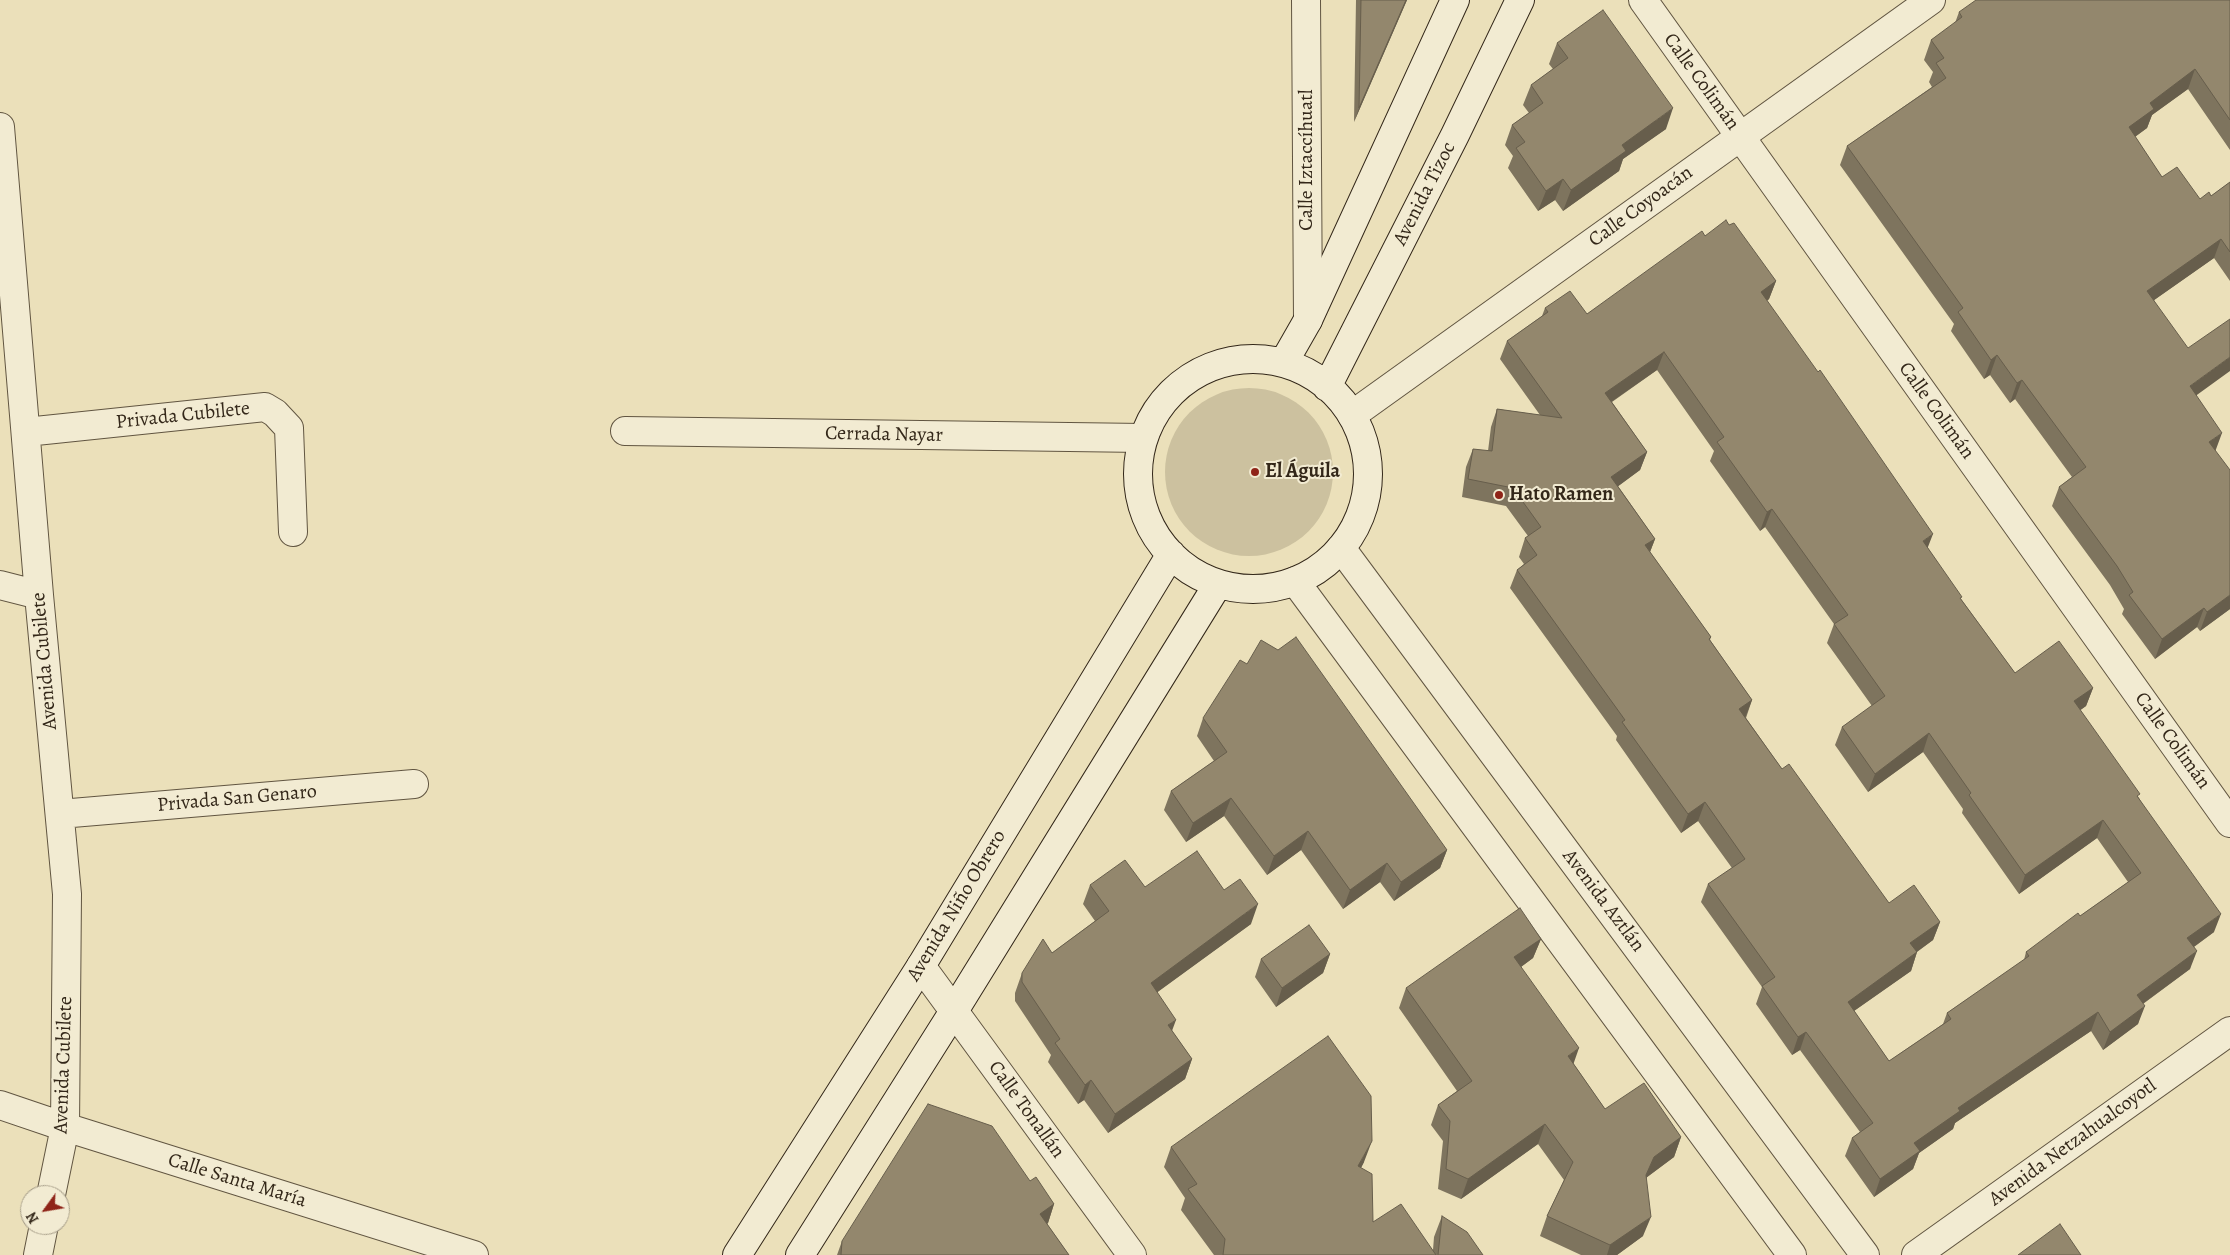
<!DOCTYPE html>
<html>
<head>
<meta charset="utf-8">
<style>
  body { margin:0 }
  #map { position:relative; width:2230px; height:1255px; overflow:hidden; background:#ebe0ba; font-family:Alegreya,serif }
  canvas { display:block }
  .north { position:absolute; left:20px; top:1185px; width:50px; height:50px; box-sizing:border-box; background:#f2ebd2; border:1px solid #a69d88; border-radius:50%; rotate:238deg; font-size:14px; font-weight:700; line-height:20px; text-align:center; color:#332719 }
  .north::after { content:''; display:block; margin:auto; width:18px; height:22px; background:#8f2418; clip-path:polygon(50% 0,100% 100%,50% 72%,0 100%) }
</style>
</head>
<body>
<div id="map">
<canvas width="2230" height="1255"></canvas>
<div class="north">N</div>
</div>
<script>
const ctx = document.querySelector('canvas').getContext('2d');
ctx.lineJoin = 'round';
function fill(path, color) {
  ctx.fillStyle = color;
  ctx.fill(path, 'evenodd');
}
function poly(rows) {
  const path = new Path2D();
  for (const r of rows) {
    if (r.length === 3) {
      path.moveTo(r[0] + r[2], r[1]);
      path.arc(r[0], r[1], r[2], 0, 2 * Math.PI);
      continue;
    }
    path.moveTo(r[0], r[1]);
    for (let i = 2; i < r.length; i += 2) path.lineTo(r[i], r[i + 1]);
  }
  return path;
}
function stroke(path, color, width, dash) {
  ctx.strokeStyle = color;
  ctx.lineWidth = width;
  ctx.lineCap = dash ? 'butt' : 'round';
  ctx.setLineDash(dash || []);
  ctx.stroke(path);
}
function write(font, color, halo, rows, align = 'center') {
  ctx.font = font + ' Alegreya,serif';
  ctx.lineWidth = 4;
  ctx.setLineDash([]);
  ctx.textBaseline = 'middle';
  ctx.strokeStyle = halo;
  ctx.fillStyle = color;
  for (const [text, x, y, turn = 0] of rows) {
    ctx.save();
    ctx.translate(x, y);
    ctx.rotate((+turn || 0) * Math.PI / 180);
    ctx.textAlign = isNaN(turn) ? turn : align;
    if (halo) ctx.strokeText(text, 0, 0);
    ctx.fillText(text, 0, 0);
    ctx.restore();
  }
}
const green = poly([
  [1249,472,84]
]);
const minor = poly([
  [1306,0,1308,320],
  [1643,0,2230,823],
  [0,127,39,595,67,894,65,1127,51,1195],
  [1352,415,1931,0],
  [625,431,1143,438],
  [26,432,265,407,275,413,289,428,293,532],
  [1341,548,1865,1255],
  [1295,581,1792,1255],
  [0,585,39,595],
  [60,814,414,784],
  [921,966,1132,1255],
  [0,1105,65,1127,474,1255],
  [38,1255,44,1225],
  [1916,1255,2230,1031]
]);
const secondary = poly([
  [1253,474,115],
  [1284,362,1308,320,1455,0],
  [1327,387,1455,135,1520,0],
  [737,1255,921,966,1171,554],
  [800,1255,954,1011,1218,584]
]);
const wall = poly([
  [1356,0,1407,0,1354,122],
  [2230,0,2230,150,2188,89,2152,115,2147,128,2135,137,2162,177,2200,199,2211,196,2230,182,2230,281,2214,258,2154,300,2196,395,2215,450,2230,609,2200,631,2197,627,2155,659,2122,614,2124,609,2110,585,2052,506,2059,487,2072,477,2015,399,2010,403,1990,375,1984,379,1951,331,1954,324,1840,165,1847,146,1932,87,1929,82,1933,72,1924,60,1931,40,1955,23,1959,12],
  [1557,43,1666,129,1623,159,1619,171,1563,211,1555,200,1538,211,1508,168,1513,156,1505,145,1512,125,1529,113,1523,105,1531,85,1553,69,1549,64],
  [1729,225,1776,281,1769,299,1767,301,1961,599,2015,673,2093,688,2086,706,2080,710,2139,798,2214,932,2194,947,2190,969,2143,1004,2138,1024,2103,1050,2091,1031,1955,1123,1953,1129,1919,1153,1913,1169,1874,1197,1845,1156,1852,1138,1860,1132,1800,1050,1792,1055,1756,1004,1762,987,1701,902,1708,884,1732,868,1698,821,1681,833,1616,740,1617,736,1510,588,1517,570,1524,564,1519,557,1525,538,1528,536,1506,506,1462,497,1466,467,1473,449,1488,451,1491,427,1497,409,1540,415,1500,359,1507,341,1542,316,1545,308,1587,314,1705,236],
  [1657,370,1714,451,1710,461,1760,531,1765,527,1834,624,1827,643,1872,706,1842,727,1835,745,1868,792,1923,752,1963,809,1962,813,2019,894,2097,838,2128,882,2080,916,2026,952,2024,960,1947,1013,1943,1024,1889,1061,1854,1011,1911,971,1917,952,1933,940,1940,922,1889,903,1782,769,1746,718,1752,700,1710,640,1711,637,1650,552,1655,539,1618,486,1640,470,1647,452,1612,402],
  [1203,718,1447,850,1440,868,1394,901,1380,882,1343,909,1301,850,1267,875,1224,816,1186,842,1164,810,1171,791,1214,761,1197,736],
  [1090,885,1224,890,1251,924,1157,992,1172,1031,1192,1059,1185,1079,1108,1133,1084,1100,1078,1104,1048,1062,1051,1055,1015,1001,1015,993,1022,973,1052,953,1095,921,1083,904],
  [1541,939,1533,958,1521,967,1573,1063,1605,1109,1681,1137,1674,1157,1646,1178,1643,1236,1617,1255,1581,1255,1540,1236,1547,1216,1564,1180,1538,1144,1461,1199,1438,1189,1443,1141,1431,1125,1438,1105,1457,1091,1399,1008,1406,988],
  [1330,954,1323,973,1276,1007,1255,977,1261,959],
  [1171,1147,1364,1162,1361,1168,1373,1222,1433,1250,1434,1237,1442,1216,1483,1255,1214,1255,1181,1210,1185,1198,1164,1167],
  [1030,1181,1054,1204,1048,1223,1047,1224,1069,1255,837,1255,842,1241]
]);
const shadedWall = poly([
  [1406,0,1407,0,1354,122,1359,108],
  [2195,69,2188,89,2152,115,2147,128,2122,146,2129,127,2150,103],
  [1673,108,1666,129,1623,159,1619,171,1563,211,1571,190,1622,145],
  [1563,179,1555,200,1538,211,1546,191],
  [2221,239,2214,258,2140,310,2147,291],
  [1776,281,1769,299,1754,310,1761,292],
  [1664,352,1657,370,1598,411,1605,393],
  [1997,355,1990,375,1984,379,1991,360],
  [2230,357,2230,371,2183,405,2190,386],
  [2022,380,2015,399,2010,403,2017,383],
  [2222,433,2215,452,2209,442],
  [1647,452,1640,470,1605,496,1611,477],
  [1772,509,1765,527,1760,531,1767,512],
  [1933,534,1926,552,1923,541],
  [1655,539,1648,557,1645,545],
  [2230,595,2230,609,2200,631,2207,612],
  [2204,608,2197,627,2155,659,2162,639],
  [2093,688,2086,706,2067,720,2074,701],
  [1752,700,1745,718,1739,709],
  [1929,733,1923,752,1868,792,1875,774],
  [1231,798,1224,816,1186,842,1193,823],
  [1705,802,1698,821,1681,833,1688,814],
  [2103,820,2097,838,2019,894,2025,875],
  [1308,831,1301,850,1267,875,1274,856],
  [1447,850,1440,868,1394,901,1401,882],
  [1387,863,1380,882,1343,909,1350,890],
  [1258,904,1251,924,1144,1002,1151,983],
  [2221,914,2214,932,2181,956,2187,938],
  [1940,922,1933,940,1904,961,1910,943],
  [1541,939,1533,958,1507,977,1514,957],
  [2197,951,2190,969,2130,1013,2137,995],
  [1917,952,1911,971,1841,1020,1848,1002],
  [1330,954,1323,973,1276,1007,1282,988],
  [2145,1006,2138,1024,2103,1050,2110,1032],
  [2098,1012,2091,1031,1955,1123,1953,1129,1919,1153,1913,1169,1874,1197,1880,1179,1914,1143,1958,1108],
  [1176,1020,1169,1039,1168,1025],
  [1806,1032,1800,1050,1792,1055,1798,1037],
  [1579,1048,1572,1068,1568,1056],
  [1192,1059,1185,1079,1108,1133,1115,1114],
  [1091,1080,1084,1100,1078,1104,1085,1085],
  [1545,1124,1538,1144,1461,1199,1468,1179],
  [1681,1137,1674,1157,1647,1177,1639,1195,1646,1175,1654,1157],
  [1372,1141,1364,1162,1351,1186,1358,1166],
  [1054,1204,1048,1223,1033,1233,1040,1214],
  [1651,1217,1643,1236,1617,1255,1607,1255,1610,1245]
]);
const building = poly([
  [1361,0,1406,0,1359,108,1361,0],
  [1976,0,2230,0,2230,120,2195,69,2150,103,2154,109,2129,127,2162,177,2177,167,2200,199,2209,192,2211,196,2230,182,2230,252,2221,239,2147,291,2188,348,2230,319,2230,357,2190,386,2222,433,2209,442,2230,470,2230,595,2207,612,2204,608,2162,639,2129,595,2133,592,2117,566,2059,487,2086,467,2022,380,2017,383,1997,355,1991,360,1958,312,1963,308,1847,146,1946,78,1936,63,1944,58,1931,40,1962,17,1959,12,1976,0],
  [1603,10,1673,108,1622,145,1626,151,1571,190,1563,179,1546,191,1516,148,1525,142,1512,125,1543,103,1531,85,1568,58,1557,43,1603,10],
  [1726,220,1729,225,1734,223,1776,281,1761,292,1818,372,1820,370,1933,534,1923,541,1962,597,1960,598,2015,673,2059,641,2093,688,2074,701,2140,794,2137,796,2221,914,2187,938,2197,951,2137,995,2145,1006,2110,1032,2098,1012,1958,1108,1960,1111,1914,1143,1920,1151,1880,1179,1852,1138,1873,1123,1806,1032,1798,1037,1762,986,1775,977,1708,884,1745,859,1705,802,1688,814,1622,722,1625,720,1517,570,1537,555,1525,538,1541,527,1513,488,1468,479,1473,449,1492,451,1497,409,1562,418,1507,341,1548,312,1545,308,1570,291,1587,314,1702,231,1705,236,1726,220],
  [1664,352,1724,437,1717,442,1767,512,1772,509,1848,615,1834,624,1885,696,1842,727,1875,774,1929,733,1971,793,1969,795,2025,875,2103,820,2141,873,2080,916,2078,913,2026,952,2029,956,1947,1013,1951,1019,1889,1061,1848,1002,1917,952,1910,943,1940,922,1914,885,1889,903,1789,764,1782,769,1739,709,1752,700,1709,639,1711,637,1645,545,1655,539,1611,477,1647,452,1605,393,1664,352],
  [1296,637,1447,850,1401,882,1387,863,1350,890,1308,831,1274,856,1231,798,1193,823,1171,791,1227,752,1203,718,1240,660,1247,664,1261,640,1278,650,1296,637],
  [1197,851,1224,890,1240,879,1258,904,1151,983,1176,1020,1168,1025,1192,1059,1115,1114,1091,1080,1085,1085,1055,1043,1060,1039,1022,982,1022,973,1043,939,1052,953,1109,911,1090,885,1125,860,1145,887,1197,851],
  [1520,908,1541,939,1514,957,1579,1048,1568,1056,1605,1109,1644,1083,1681,1137,1654,1157,1646,1175,1651,1217,1610,1245,1547,1216,1573,1162,1545,1124,1468,1179,1446,1169,1450,1121,1438,1105,1472,1081,1406,988,1520,908],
  [1309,925,1330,954,1282,988,1261,959,1309,925],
  [1328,1036,1371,1096,1372,1141,1358,1166,1372,1174,1373,1222,1401,1204,1436,1255,1223,1255,1225,1239,1188,1189,1197,1184,1171,1147,1328,1036],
  [928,1104,992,1126,1030,1181,1036,1177,1054,1204,1040,1214,1069,1255,841,1255,842,1241,928,1104],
  [1442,1216,1467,1232,1483,1255,1438,1255,1442,1216],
  [2060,1224,2081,1255,2018,1255,2060,1224]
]);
const markers = [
  [1255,472,5,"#8f2418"],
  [1499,495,5,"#8f2418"]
];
const streetNames = [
  ["Calle Colimán",1701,82,54],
  ["Calle Iztaccíhuatl",1307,160,-90],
  ["Avenida Tizoc",1425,194,-63],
  ["Calle Coyoacán",1641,207,-36],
  ["Calle Colimán",1936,411,54],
  ["Privada Cubilete",183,416,-6],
  ["Cerrada Nayar",884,435,1],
  ["Avenida Cubilete",45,661,-95],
  ["Calle Colimán",2172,741,54],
  ["Privada San Genaro",237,799,-5],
  ["Avenida Aztlán",1603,901,53],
  ["Avenida Niño Obrero",957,906,-59],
  ["Avenida Cubilete",64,1065,-88],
  ["Calle Tonallán",1026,1110,54],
  ["Avenida Netzahualcoyotl",2073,1143,-36],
  ["Calle Santa María",237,1181,17]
];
const poiNames = [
  ["El Águila",1265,472],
  ["Hato Ramen",1509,495]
];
fill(green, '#ccc19f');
stroke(minor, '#615541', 30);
stroke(secondary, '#332719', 30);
stroke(minor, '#f2ebd2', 28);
stroke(secondary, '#f2ebd2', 28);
fill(wall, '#7e745e');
fill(shadedWall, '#675e4c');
fill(building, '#93876d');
stroke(building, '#675e4c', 1);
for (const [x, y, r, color] of markers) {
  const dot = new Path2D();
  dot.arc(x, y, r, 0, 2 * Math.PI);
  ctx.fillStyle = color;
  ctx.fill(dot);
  stroke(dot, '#f2ebd2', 2);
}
write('20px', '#332719', '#f2ebd2', streetNames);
write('bold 20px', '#332719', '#f2ebd2', poiNames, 'left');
</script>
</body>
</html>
